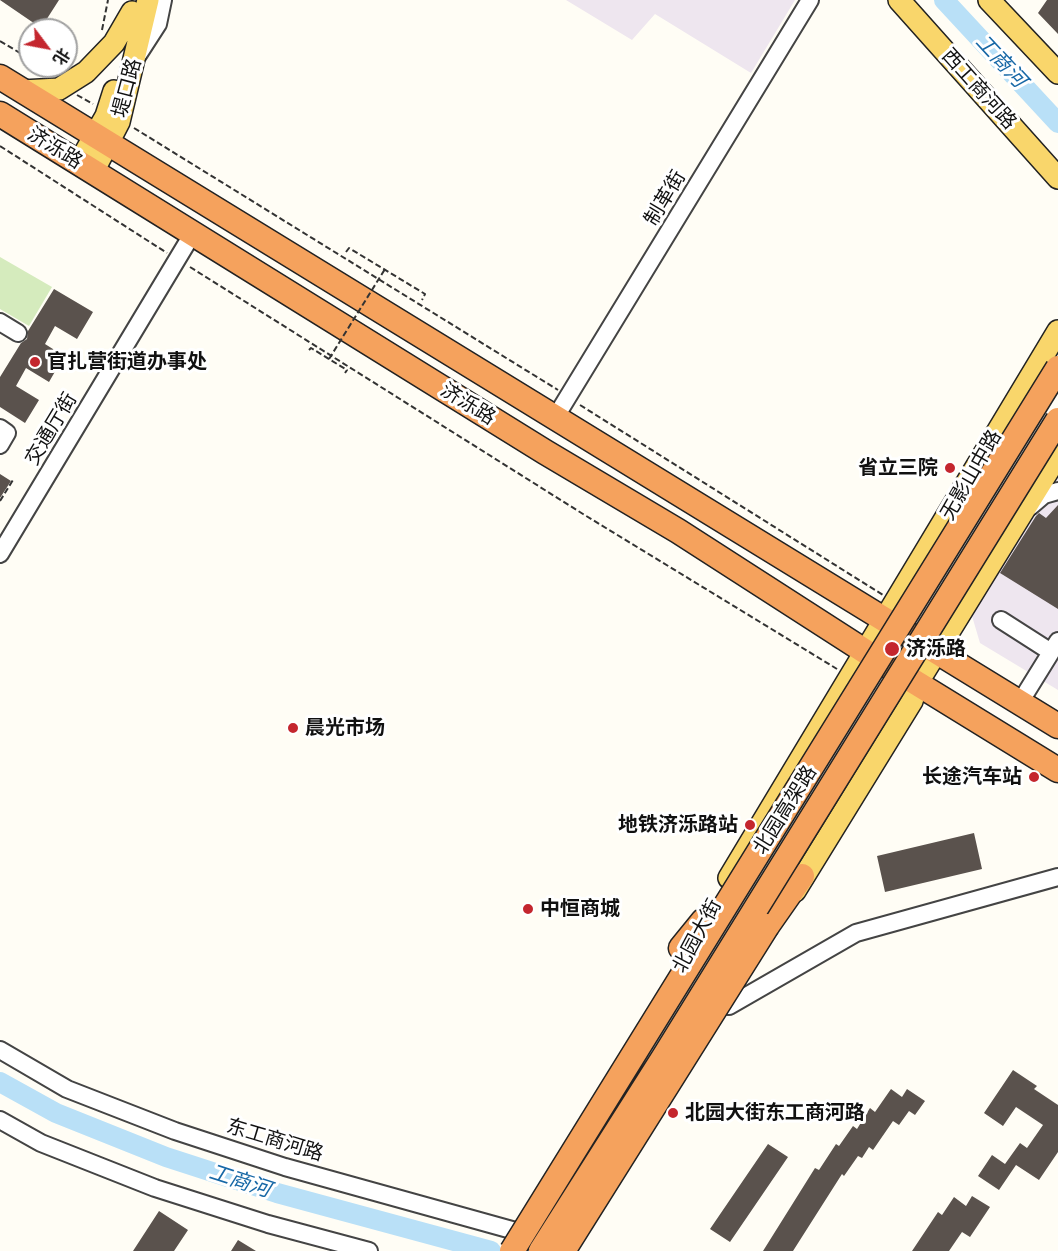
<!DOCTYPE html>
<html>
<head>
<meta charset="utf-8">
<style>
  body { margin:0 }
  #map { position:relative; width:1058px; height:1251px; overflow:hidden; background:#fffdf5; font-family:"Playfair Display","Noto Sans SC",serif }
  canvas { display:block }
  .north { position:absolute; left:18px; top:18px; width:60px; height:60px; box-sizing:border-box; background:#fff; border:2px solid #a0a0a0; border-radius:50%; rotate:122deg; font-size:16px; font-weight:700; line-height:24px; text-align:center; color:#111 }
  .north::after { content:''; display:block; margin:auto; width:21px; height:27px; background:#c4262e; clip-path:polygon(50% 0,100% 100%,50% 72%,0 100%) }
</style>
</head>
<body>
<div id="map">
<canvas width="1058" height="1251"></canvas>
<div class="north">北</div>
</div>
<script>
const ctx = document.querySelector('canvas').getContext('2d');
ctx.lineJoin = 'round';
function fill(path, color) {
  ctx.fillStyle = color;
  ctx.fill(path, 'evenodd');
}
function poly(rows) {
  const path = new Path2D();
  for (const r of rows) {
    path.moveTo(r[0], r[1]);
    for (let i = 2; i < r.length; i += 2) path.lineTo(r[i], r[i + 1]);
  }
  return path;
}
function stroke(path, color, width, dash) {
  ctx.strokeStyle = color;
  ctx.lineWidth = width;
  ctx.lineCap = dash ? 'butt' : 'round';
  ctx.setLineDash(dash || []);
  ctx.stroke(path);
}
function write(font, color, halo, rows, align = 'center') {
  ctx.font = font + ' "Playfair Display","Noto Sans SC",serif';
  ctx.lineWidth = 6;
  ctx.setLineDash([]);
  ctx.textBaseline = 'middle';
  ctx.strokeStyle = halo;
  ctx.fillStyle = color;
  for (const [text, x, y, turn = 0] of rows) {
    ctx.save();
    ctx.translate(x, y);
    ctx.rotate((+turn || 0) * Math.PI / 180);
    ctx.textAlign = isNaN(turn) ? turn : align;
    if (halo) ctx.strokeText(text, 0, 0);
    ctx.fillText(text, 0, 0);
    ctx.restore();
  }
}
const industrial = poly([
  [566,0,795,0,751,73,655,14,632,40],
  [1058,473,1058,690,980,643,972,616]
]);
const green = poly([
  [0,257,52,287,29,326,0,309]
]);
const river = poly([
  [944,0,1058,123],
  [0,1082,56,1113,166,1157,277,1193,491,1251]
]);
const building = poly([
  [0,0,59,0,41,28],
  [1047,0,1058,0,1058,34,1038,13],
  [54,289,93,312,77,339,55,326,45,344,64,356,49,382,26,368,16,386,39,400,25,423,0,407,0,377,21,343,27,339,28,331],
  [0,474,11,481,0,498],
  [1058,505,1058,609,1000,573,1036,516,1039,513,1046,518],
  [974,833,982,869,885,892,877,856],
  [1013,1070,1037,1086,1034,1089,1058,1105,1058,1152,1039,1180,1016,1165,999,1190,978,1176,992,1155,1005,1164,1020,1143,1027,1148,1043,1125,1016,1107,1003,1126,984,1113],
  [891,1089,902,1097,907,1089,925,1101,915,1115,909,1111,899,1125,893,1121,873,1150,869,1147,862,1158,858,1156,844,1176,842,1174,793,1251,763,1251,815,1168,819,1170,836,1144,839,1146,853,1126,857,1129,870,1108,875,1112],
  [768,1144,788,1157,730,1242,710,1229],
  [972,1196,990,1207,970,1237,962,1232,949,1251,912,1251,938,1212,942,1215,954,1197,966,1206],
  [159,1211,188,1230,174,1251,133,1251],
  [238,1240,256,1251,231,1251]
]);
const path = poly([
  [102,30,108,0],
  [0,41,30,59],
  [43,66,53,73],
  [77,95,93,104],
  [134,128,558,390],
  [0,146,167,253],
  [346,252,349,248,425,294,422,300],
  [190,267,583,514,837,669],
  [309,350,311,348,347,370,345,373],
  [580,405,883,595],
  [0,501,13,480]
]);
const minor = poly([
  [138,55,158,24,163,0],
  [0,322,18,333],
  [555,418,810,0],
  [0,428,7,433,0,445],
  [1030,507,1044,495,1058,491],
  [0,554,193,233],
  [1001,620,1051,652],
  [1019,704,1058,641],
  [729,1006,856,933,1058,877],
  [0,1050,67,1089,175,1131,285,1167,519,1232,530,1241],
  [0,1120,41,1143,155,1188,268,1224,369,1251]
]);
const major = poly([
  [899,0,1058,178],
  [989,0,1058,73],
  [22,91,59,89,86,72,114,43,132,12],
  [79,163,106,116,114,91],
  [93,172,119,122,148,0],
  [729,878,1058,331],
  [795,891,912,701,918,682,1058,455]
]);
const highway = poly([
  [0,77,1058,726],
  [0,114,545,452,678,531,866,652,1058,770],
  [767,926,802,876],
  [681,948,703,921]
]);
const pathBridge = poly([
  [329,359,385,269]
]);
const highwayBridge = poly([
  [512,1251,1058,368],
  [541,1251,664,1057,1058,420],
  [563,1251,767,926]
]);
const markers = [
  [35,362,6,"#c4262e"],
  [950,468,6,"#c4262e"],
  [892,649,8,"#c4262e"],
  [293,728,6,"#c4262e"],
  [1034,777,6,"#c4262e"],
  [750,825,6,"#c4262e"],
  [528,909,6,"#c4262e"],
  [673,1113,6,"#c4262e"]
];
const streetNames = [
  ["堤口路",127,88,-75],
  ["西工商河路",979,89,48],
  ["济泺路",55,148,32],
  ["制革街",665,198,-59],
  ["济泺路",468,404,32],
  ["交通厅街",51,429,-59],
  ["无影山中路",971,475,-60],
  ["北园高架路",785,810,-58],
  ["北园大街",697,936,-62],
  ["东工商河路",275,1140,17]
];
const poiNames = [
  ["官扎营街道办事处",47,362],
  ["省立三院",938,468,"right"],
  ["济泺路",906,649],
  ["晨光市场",305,728],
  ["长途汽车站",1022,777,"right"],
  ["地铁济泺路站",738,825,"right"],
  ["中恒商城",540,909],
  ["北园大街东工商河路",685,1113]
];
const waterNames = [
  ["工商河",1001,61,47],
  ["工商河",240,1181,18]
];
fill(industrial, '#eee6ef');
fill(green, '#d5ebbd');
stroke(river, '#b9e0f7', 20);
fill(building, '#5a524d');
stroke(minor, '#444', 20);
stroke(major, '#222', 24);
stroke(highway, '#222', 27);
stroke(path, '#333', 2, [6, 3]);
stroke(minor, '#fff', 16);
stroke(major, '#f9d66b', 21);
stroke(highway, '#f5a25d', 24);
stroke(highwayBridge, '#222', 27, []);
stroke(pathBridge, '#333', 2, [6, 3]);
stroke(highwayBridge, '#f5a25d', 24);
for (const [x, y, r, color] of markers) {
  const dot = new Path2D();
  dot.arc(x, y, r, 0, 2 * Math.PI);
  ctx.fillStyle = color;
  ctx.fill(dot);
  stroke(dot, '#fff', 2);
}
write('20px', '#111', '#fff', streetNames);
write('bold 20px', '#111', '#fff', poiNames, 'left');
write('italic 21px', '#1768a6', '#fff', waterNames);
</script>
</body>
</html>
